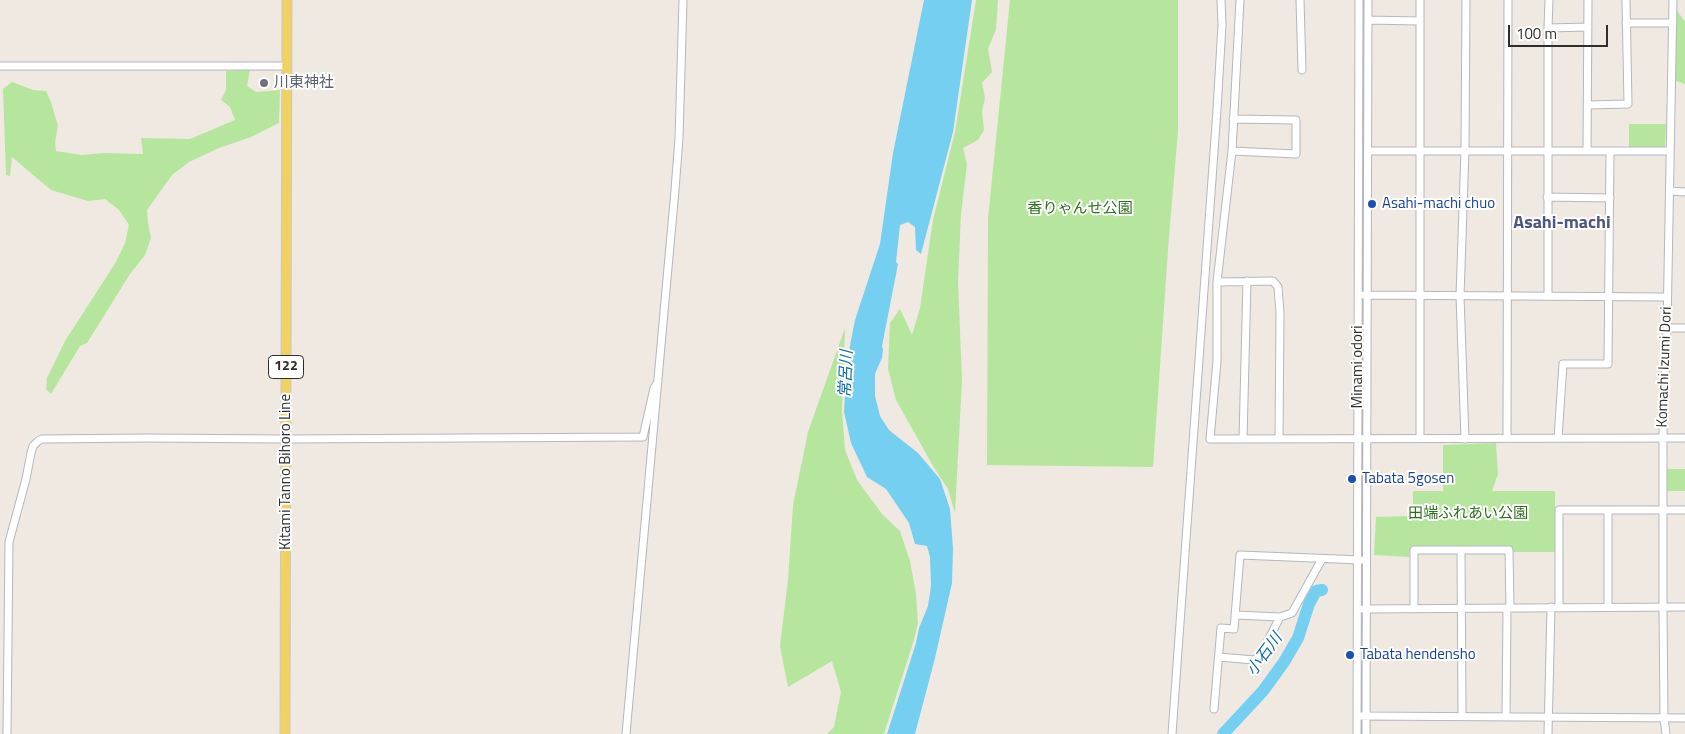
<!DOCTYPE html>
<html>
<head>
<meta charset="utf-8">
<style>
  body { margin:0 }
  #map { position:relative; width:1685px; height:734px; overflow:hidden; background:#efe9e1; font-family:"Titillium Web",sans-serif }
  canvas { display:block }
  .scale { position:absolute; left:1508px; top:25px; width:100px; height:22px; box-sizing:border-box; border:2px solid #2e2e2e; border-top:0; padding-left:6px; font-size:15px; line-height:18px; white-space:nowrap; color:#2e2e2e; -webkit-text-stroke:4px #fff; paint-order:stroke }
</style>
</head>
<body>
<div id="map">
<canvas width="1685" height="734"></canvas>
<div class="scale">100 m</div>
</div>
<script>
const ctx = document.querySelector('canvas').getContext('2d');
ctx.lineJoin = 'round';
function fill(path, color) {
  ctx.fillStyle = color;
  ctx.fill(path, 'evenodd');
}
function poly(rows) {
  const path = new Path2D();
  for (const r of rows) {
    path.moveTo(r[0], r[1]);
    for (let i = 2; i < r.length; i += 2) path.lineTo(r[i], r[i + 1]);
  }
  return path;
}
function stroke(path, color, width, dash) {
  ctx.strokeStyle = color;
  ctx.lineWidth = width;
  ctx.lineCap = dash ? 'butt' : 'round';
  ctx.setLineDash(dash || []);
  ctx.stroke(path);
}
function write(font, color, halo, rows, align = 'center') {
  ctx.font = font + ' "Titillium Web","Noto Sans JP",sans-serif';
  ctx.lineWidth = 4;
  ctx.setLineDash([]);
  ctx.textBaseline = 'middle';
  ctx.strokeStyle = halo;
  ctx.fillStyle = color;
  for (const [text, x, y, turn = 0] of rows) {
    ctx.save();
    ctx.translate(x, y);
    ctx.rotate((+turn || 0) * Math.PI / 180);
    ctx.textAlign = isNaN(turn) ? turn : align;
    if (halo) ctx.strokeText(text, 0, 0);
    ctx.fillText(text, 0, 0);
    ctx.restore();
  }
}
const green = poly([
  [976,0,998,0,996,29,988,49,992,72,982,83,985,98,982,112,984,130,978,140,963,148,967,164,961,214,958,281,962,380,955,513,948,489,933,466,896,400,888,369,890,323,900,309,912,335,920,308,933,220,955,132],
  [1010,0,1178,0,1178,132,1169,236,1153,467,987,465,988,219],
  [1676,9,1685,22,1685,84,1676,81],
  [250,69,247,86,256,92,280,90,279,123,251,137,219,148,189,162,172,175,147,210,148,223,151,238,145,255,130,274,87,343,80,346,51,394,46,389,47,378,65,341,116,262,125,243,129,225,119,210,105,199,88,201,51,190,12,157,10,176,6,175,3,89,12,82,33,90,46,91,51,102,58,126,55,142,56,151,82,155,105,153,143,154,141,138,190,139,235,120,230,107,221,100,226,90,226,71],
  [1629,124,1666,124,1665,147,1629,147],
  [845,328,842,410,845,450,857,480,882,514,900,531,910,561,916,594,918,623,913,643,884,734,827,734,834,727,841,692,832,661,788,687,780,646,788,580,793,505,808,432],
  [1496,443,1498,474,1492,491,1555,491,1555,552,1513,552,1513,548,1410,548,1409,557,1374,555,1376,517,1413,516,1413,491,1443,491,1443,445],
  [1663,469,1685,469,1685,491,1663,491]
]);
const water = poly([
  [924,0,972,0,953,132,921,254,916,250,915,227,908,222,900,225,896,262,898,264,882,346,883,350,882,358,875,374,875,396,880,416,889,430,918,453,940,479,950,509,953,548,952,583,935,658,915,734,887,734,916,643,919,628,928,606,931,586,930,557,927,546,915,544,909,523,886,489,867,477,851,443,844,412,847,361,855,320,880,244,893,153]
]);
const river = poly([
  [1223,734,1263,691,1284,662,1298,638,1309,604,1316,591,1322,590]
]);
const minor = poly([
  [1240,0,1232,151,1217,282,1217,361,1210,439,1685,438],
  [1300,0,1302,70],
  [1420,0,1420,438],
  [1368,20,1419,21],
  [1626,23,1673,23],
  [1548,28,1588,27],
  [0,66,287,66],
  [1588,105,1628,104,1626,0],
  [1587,150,1588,0],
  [1232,151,1296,154,1296,120,1233,119],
  [1368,151,1670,151],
  [1670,191,1685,192],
  [1547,197,1610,198],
  [1217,282,1273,281,1278,287,1280,313,1279,439],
  [1364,295,1667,297],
  [1548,295,1548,28,1549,0],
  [1667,328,1685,328],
  [1507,438,1508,0],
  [1558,438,1563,364,1608,364,1610,151],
  [1243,439,1247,281],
  [1465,439,1460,296,1465,150,1466,0],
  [1461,550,1462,716],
  [1559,607,1559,510,1685,510],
  [1608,607,1608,510],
  [1414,608,1414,550,1509,550,1510,608],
  [1363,609,1685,607],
  [1236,615,1280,617,1292,613,1322,559],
  [1219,657,1254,660,1260,656,1280,617],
  [1214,709,1221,628,1234,629,1240,555,1361,560],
  [1362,716,1685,718],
  [1506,717,1507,608],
  [7,734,9,542,26,479,31,453,33,446,38,441,42,439,147,438,286,439,643,437,654,388,658,382],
  [626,734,675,190,679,138,683,0],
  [1172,734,1217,110,1222,25,1221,0],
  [1357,734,1359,0],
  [1366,734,1368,0],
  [1548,734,1551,607],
  [1666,734,1664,718,1663,607,1663,429,1667,328,1673,0]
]);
const major = poly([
  [285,734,287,0]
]);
const markers = [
  [264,83,5,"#6b7280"],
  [1372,204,5,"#1a4fb4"],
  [1352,479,5,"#1a4fb4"],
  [1350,655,5,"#1a4fb4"]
];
const shields = [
  [286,367,35]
];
const shieldNames = [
  ["122",286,367]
];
const worshipNames = [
  ["川東神社",274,83]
];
const transitNames = [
  ["Asahi-machi chuo",1382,204],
  ["Tabata 5gosen",1362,479],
  ["Tabata hendensho",1360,655]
];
const parkNames = [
  ["香りゃんせ公園",1080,209],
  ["田端ふれあい公園",1468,514]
];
const streetNames = [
  ["Minami odori",1358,367,-90],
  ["Komachi Izumi Dori",1665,367,-88],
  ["Kitami Tanno Bihoro Line",286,472,-90]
];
const waterNames = [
  ["常呂川",847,374,-88],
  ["小石川",1265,655,-54]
];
const quarterNames = [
  ["Asahi-machi",1562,224]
];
fill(green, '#b6e59e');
fill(water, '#75cff0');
stroke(river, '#75cff0', 12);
stroke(minor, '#b4b7c1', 9);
stroke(major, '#c9c9c9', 11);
stroke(minor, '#fff', 7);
stroke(major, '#f2d163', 9);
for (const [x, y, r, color] of markers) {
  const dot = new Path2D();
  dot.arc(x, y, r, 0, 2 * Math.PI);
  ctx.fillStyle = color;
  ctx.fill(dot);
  stroke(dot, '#fff', 2);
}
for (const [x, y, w] of shields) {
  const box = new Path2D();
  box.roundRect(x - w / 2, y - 11.5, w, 23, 4);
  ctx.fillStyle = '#fff';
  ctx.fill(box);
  stroke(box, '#2e2e2e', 1);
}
write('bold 14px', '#2e2e2e', null, shieldNames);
write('15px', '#5b616d', '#fff', worshipNames, 'left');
write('15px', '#164399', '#fff', transitNames, 'left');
write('15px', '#2c6e1b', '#fff', parkNames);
write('15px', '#2e2e2e', '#fff', streetNames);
write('italic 16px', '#0d6fa3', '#fff', waterNames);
write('bold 18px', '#4d5680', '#fff', quarterNames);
</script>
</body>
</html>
